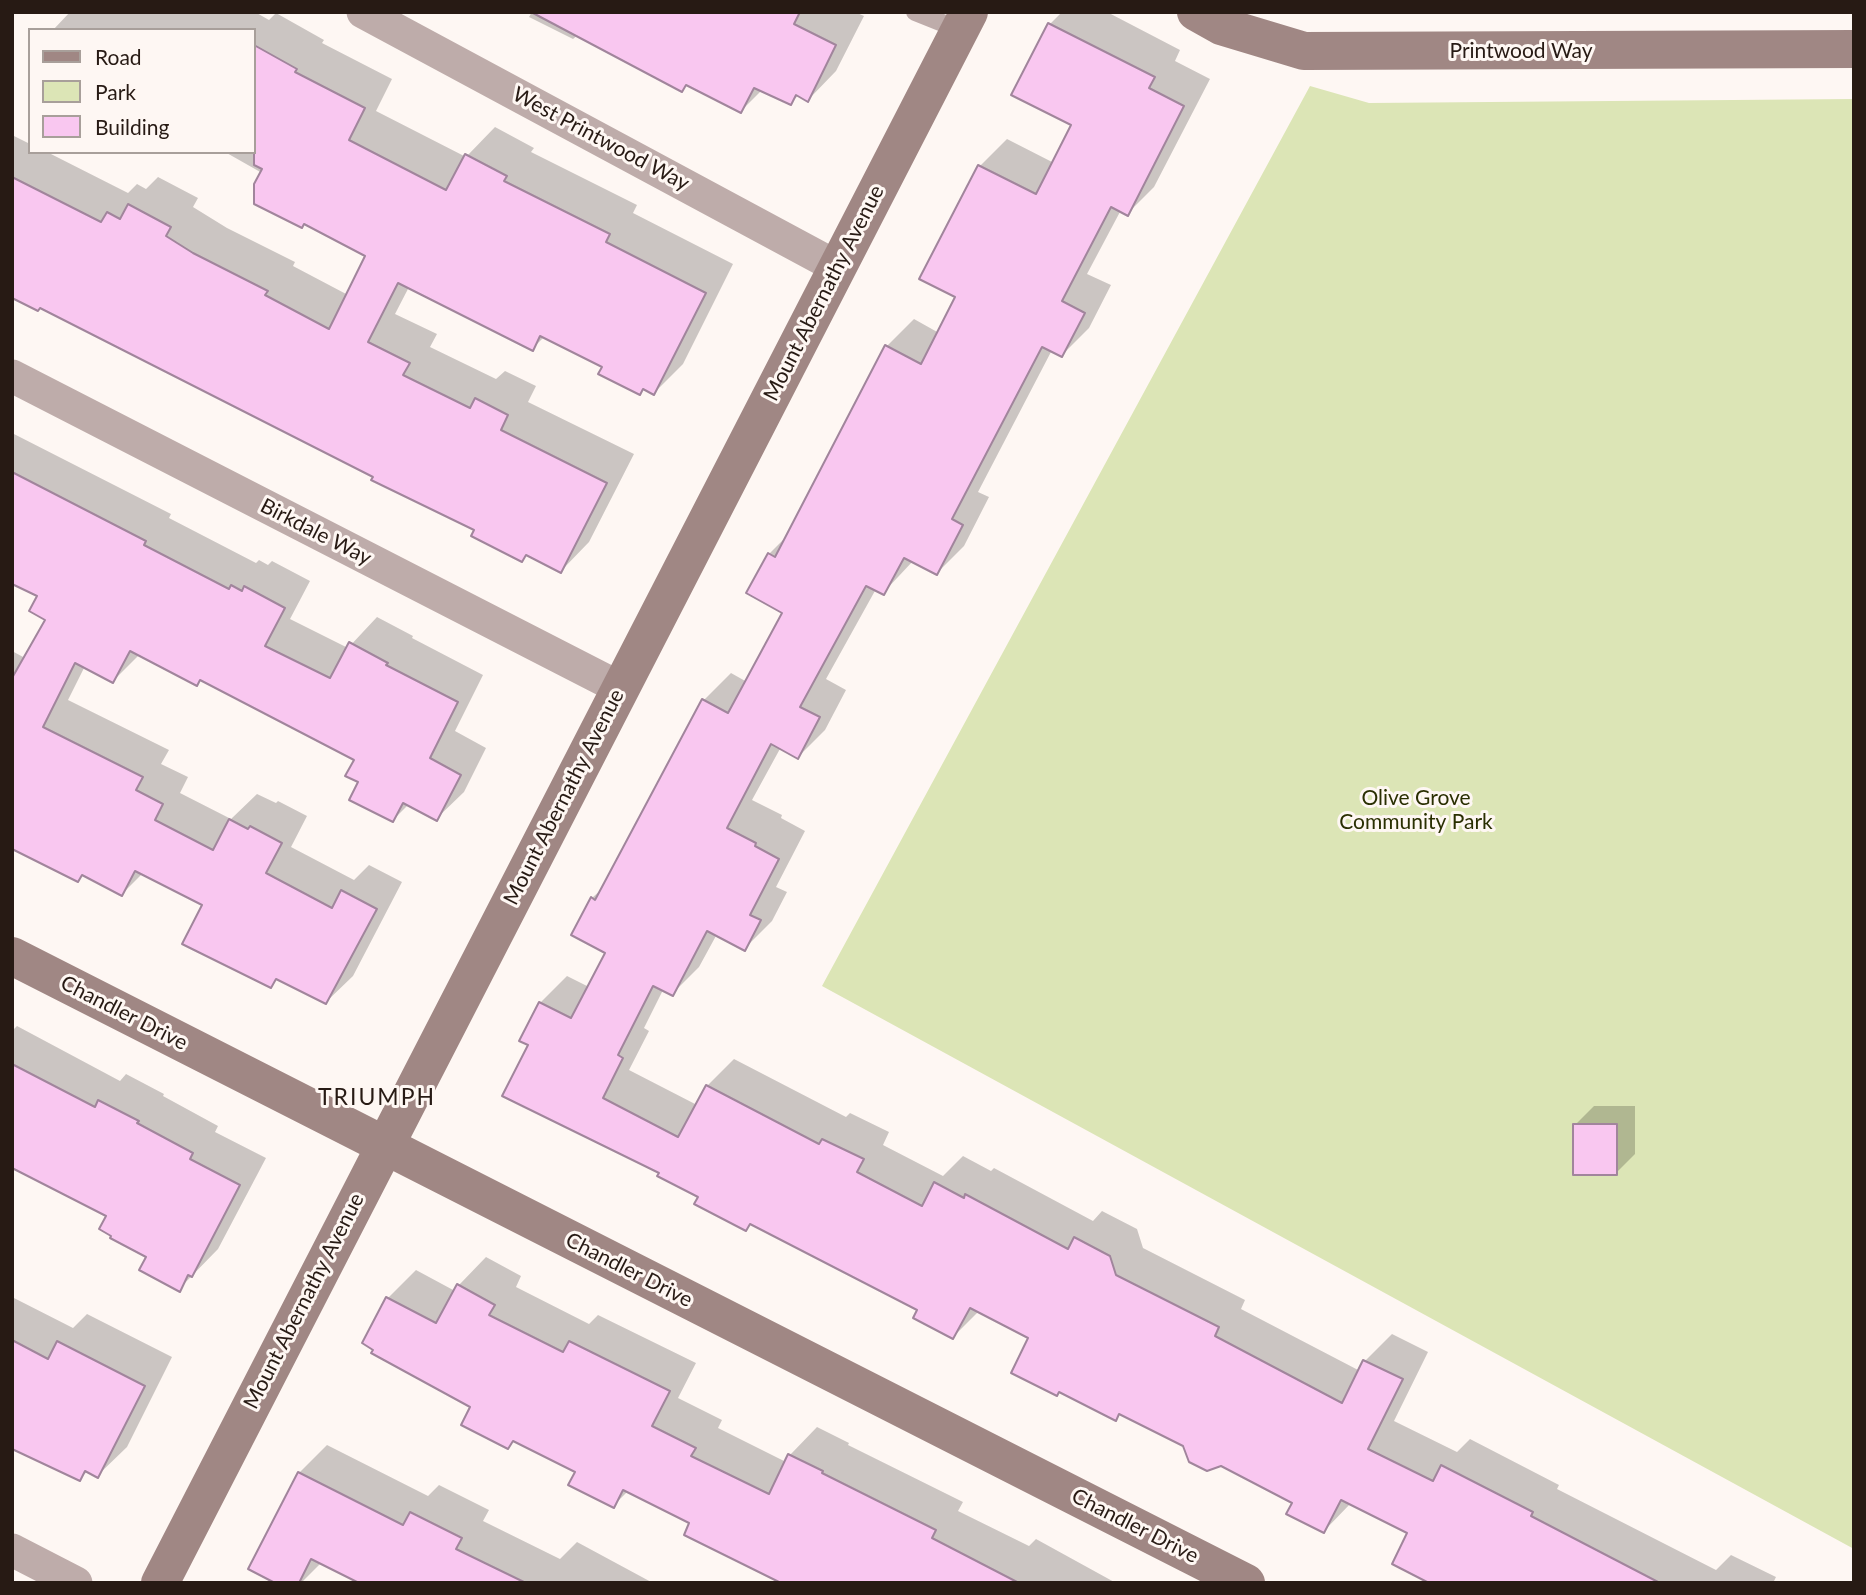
<!DOCTYPE html>
<html>
<head>
<meta charset="utf-8">
<style>
  body { margin:0 }
  #map { position:relative; width:1866px; height:1595px; overflow:hidden; background:#fef7f3; font-family:Lato,sans-serif }
  canvas { display:block }
  .frame { position:absolute; inset:0; border:14px solid #271a14; pointer-events:none }
  .legend { position:absolute; left:28px; top:28px; width:228px; height:126px; box-sizing:border-box; background:#fef7f3; border:2px solid #a89f9a; margin:0; padding:9px 12px; list-style:none; font-size:21px; color:#271a14 }
  .legend li { display:flex; align-items:center; gap:14px; height:35px }
  .legend b { width:35px; border:2px solid #a89f9a }
</style>
</head>
<body>
<div id="map">
<canvas width="1866" height="1595"></canvas>
<div class="frame"></div>
<ul class="legend">
<li><b style="height:9px;background:#a08784"></b>Road</li>
<li><b style="height:19px;background:#dce5b6"></b>Park</li>
<li><b style="height:19px;background:#f9c7f0"></b>Building</li>
</ul>
</div>
<script>
const ctx = document.querySelector('canvas').getContext('2d');
ctx.lineJoin = 'round';
function fill(path, color) {
  ctx.fillStyle = color;
  ctx.fill(path, 'evenodd');
}
function poly(rows) {
  const path = new Path2D();
  for (const r of rows) {
    path.moveTo(r[0], r[1]);
    for (let i = 2; i < r.length; i += 2) path.lineTo(r[i], r[i + 1]);
  }
  return path;
}
function stroke(path, color, width, dash) {
  ctx.strokeStyle = color;
  ctx.lineWidth = width;
  ctx.lineCap = dash ? 'butt' : 'round';
  ctx.setLineDash(dash || []);
  ctx.stroke(path);
}
function write(font, color, halo, rows, align = 'center') {
  ctx.font = font + ' Lato,sans-serif';
  ctx.lineWidth = 6;
  ctx.setLineDash([]);
  ctx.textBaseline = 'middle';
  ctx.strokeStyle = halo;
  ctx.fillStyle = color;
  for (const [text, x, y, turn = 0] of rows) {
    ctx.save();
    ctx.translate(x, y);
    ctx.rotate((+turn || 0) * Math.PI / 180);
    ctx.textAlign = isNaN(turn) ? turn : align;
    if (halo) ctx.strokeText(text, 0, 0);
    ctx.fillText(text, 0, 0);
    ctx.restore();
  }
}
const green = poly([
  [1310,86,1369,103,1854,99,1854,1549,822,986]
]);
const shadow = poly([
  [70,12,255,12,269,20,276,13,324,40,322,43,392,79,376,111,466,157,495,127,534,148,531,152,637,205,633,213,733,264,683,364,654,393,644,388,640,393,604,366,545,336,532,349,409,287,395,314,437,334,430,347,496,379,505,371,536,386,528,402,634,454,589,542,561,571,528,554,522,560,476,530,375,476,41,307,12,296,12,135,30,144,30,152,47,152,128,193,137,184,146,189,158,177,198,198,193,207,227,228,295,262,293,266,348,295,368,255,262,173,225,152,254,152,254,30,53,30],
  [532,12,855,12,864,16,836,71,808,100,799,95,790,103,762,90,741,111,688,84,682,90,578,35,573,39,529,17],
  [1062,12,1107,12,1180,50,1175,61,1210,79,1154,187,1127,214,1121,210,1087,274,1111,285,1089,328,1062,355,1052,350,978,492,989,497,964,546,937,573,913,561,883,593,876,589,826,679,846,690,825,730,798,757,781,747,752,800,782,815,781,818,805,831,776,887,787,892,772,921,745,948,717,934,699,967,672,994,663,990,644,1028,649,1031,629,1070,697,1105,707,1086,734,1059,846,1117,850,1113,889,1132,883,1145,943,1176,963,1156,991,1171,994,1168,1093,1221,1102,1211,1137,1229,1143,1248,1245,1300,1241,1309,1360,1371,1365,1361,1392,1334,1428,1352,1394,1421,1457,1452,1470,1439,1559,1485,1557,1489,1716,1570,1731,1555,1776,1577,1773,1583,1446,1583,1410,1532,1351,1503,1324,1531,1294,1502,1121,1413,1115,1419,1031,1337,979,1311,953,1337,919,1309,752,1223,746,1229,701,1196,661,1172,530,1044,540,1003,567,976,589,987,607,952,592,898,605,886,704,700,731,673,747,682,785,612,769,554,788,535,887,346,914,319,939,333,957,296,980,166,1007,139,1054,163,1073,125,1014,94,1050,24],
  [12,433,171,514,169,518,256,563,259,560,268,565,272,561,310,581,290,619,348,648,377,617,413,636,412,638,483,675,455,731,486,748,464,792,437,818,409,804,393,820,360,782,356,759,201,679,140,654,113,681,85,666,68,700,169,750,161,764,188,777,180,793,231,819,257,794,276,803,278,801,307,816,291,847,354,880,369,865,402,882,353,976,326,1002,278,978,270,986,205,905,143,873,122,894,84,874,78,880,12,847,12,651,25,658,47,619,39,595,12,582],
  [17,1026,120,1081,126,1074,164,1094,163,1096,218,1126,215,1132,266,1158,218,1249,179,1289,109,1215,12,1166,12,1031],
  [1594,1106,1635,1106,1635,1154,1616,1173,1575,1125],
  [486,1257,521,1276,516,1287,589,1324,598,1315,696,1363,678,1398,722,1420,718,1428,786,1462,790,1455,817,1427,849,1443,848,1445,963,1502,958,1511,1029,1546,1036,1539,1116,1583,785,1583,691,1522,628,1491,613,1506,577,1471,515,1440,508,1447,473,1406,364,1343,388,1298,416,1270,455,1291,459,1285],
  [12,1297,73,1328,87,1314,172,1357,127,1447,98,1475,88,1471,79,1479,12,1447],
  [327,1445,428,1496,439,1485,489,1510,483,1521,560,1559,577,1542,653,1583,367,1583,322,1562,301,1583,278,1583,299,1473]
]);
const building = poly([
  [531,12,800,12,794,24,836,45,808,102,796,95,791,105,754,88,741,113,686,85,682,92,531,12],
  [1048,23,1155,77,1149,88,1184,106,1128,216,1111,207,1062,301,1085,313,1062,357,1042,347,952,519,963,525,937,575,904,558,884,595,866,586,800,707,820,717,798,759,771,744,727,828,756,843,755,846,779,859,750,915,761,920,745,951,707,931,673,996,653,986,618,1055,623,1058,603,1098,678,1137,706,1085,819,1144,822,1139,864,1159,857,1172,922,1206,934,1182,964,1198,965,1194,1068,1249,1074,1237,1110,1256,1116,1275,1219,1327,1215,1336,1342,1403,1363,1360,1403,1379,1368,1449,1433,1481,1441,1465,1533,1512,1531,1516,1660,1583,1429,1583,1392,1564,1407,1533,1341,1500,1324,1533,1286,1514,1292,1503,1221,1466,1207,1471,1189,1462,1183,1446,1119,1414,1116,1421,1059,1392,1057,1396,1011,1373,1028,1338,970,1308,953,1339,913,1318,917,1310,750,1224,746,1231,694,1204,698,1197,657,1176,659,1173,502,1096,528,1045,519,1041,539,1002,571,1018,605,953,571,935,591,897,595,900,702,699,728,713,782,613,746,593,768,553,775,557,885,345,921,364,955,297,919,279,978,165,1036,194,1071,125,1011,95,1048,23],
  [254,45,297,69,295,72,365,108,349,140,446,190,465,154,507,176,504,181,610,234,606,242,706,293,654,395,643,389,640,395,598,374,602,367,540,336,533,351,398,283,368,342,410,363,403,375,470,408,475,398,508,415,501,430,607,483,561,573,526,555,522,562,471,536,474,530,371,480,373,477,40,308,38,311,12,298,12,177,101,222,107,212,120,219,128,204,171,227,166,236,193,253,268,291,265,295,329,329,365,256,304,224,302,228,254,204,254,184,262,169,254,165,254,45],
  [12,472,146,541,144,545,229,589,231,585,242,591,244,586,285,608,265,646,330,678,349,642,388,663,386,665,458,702,430,758,461,775,437,821,403,803,393,822,349,800,358,782,345,776,354,760,200,680,197,686,130,651,113,683,75,663,43,727,143,777,136,790,163,804,155,820,213,850,229,819,248,829,250,826,282,843,266,873,332,908,341,890,377,909,326,1004,276,979,271,988,182,944,202,905,135,871,122,896,82,875,78,882,12,849,12,678,45,620,29,611,37,596,12,584,12,472],
  [12,1064,95,1107,98,1100,139,1121,137,1123,193,1153,190,1159,240,1185,192,1277,188,1275,180,1292,139,1270,146,1257,110,1238,111,1236,99,1229,106,1216,12,1168,12,1064],
  [1573,1124,1617,1124,1617,1175,1573,1175,1573,1124],
  [457,1284,495,1305,489,1315,563,1352,569,1341,670,1391,652,1426,696,1448,691,1456,769,1494,788,1454,823,1471,822,1473,936,1530,932,1538,1019,1583,781,1583,684,1535,689,1523,623,1490,614,1508,568,1485,575,1472,513,1441,508,1449,461,1425,470,1407,371,1353,373,1350,362,1343,386,1297,436,1323,457,1284],
  [12,1340,48,1359,57,1341,145,1386,98,1478,85,1471,80,1481,12,1449,12,1340],
  [298,1472,403,1525,410,1512,462,1538,456,1549,526,1583,359,1583,311,1559,299,1583,275,1583,248,1569,298,1472]
]);
const lane = poly([
  [915,12,960,30]
]);
const street = poly([
  [363,12,837,267],
  [12,376,620,688],
  [12,1550,76,1583]
]);
const secondary = poly([
  [1196,12,1221,26,1304,51,1854,49],
  [12,956,1246,1583],
  [160,1583,969,12]
]);
const streetNames = [
  ["Printwood Way",1521,51],
  ["West Printwood Way",601,139,28],
  ["Mount Abernathy Avenue",824,293,-63],
  ["Birkdale Way",316,532,27],
  ["Mount Abernathy Avenue",564,797,-63],
  ["Chandler Drive",124,1013,27],
  ["Chandler Drive",629,1270,27],
  ["Mount Abernathy Avenue",304,1301,-63],
  ["Chandler Drive",1135,1526,27]
];
const parkNames = [
  ["Olive Grove",1416,798],
  ["Community Park",1416,822]
];
const neighbourhoodNames = [
  ["TRIUMPH",377,1098]
];
fill(green, '#dce5b6');
fill(shadow, '#0003');
fill(building, '#f9c7f0');
stroke(building, '#a1859c', 2);
stroke(lane, '#beacaa', 18);
stroke(street, '#beacaa', 33);
stroke(secondary, '#a08784', 38);
write('21px', '#271a14', '#fef7f3', streetNames);
write('21px', '#2a2f02', '#fef7f3', parkNames);
ctx.letterSpacing = '2px';
write('23px', '#271a14', '#fef7f3', neighbourhoodNames);
ctx.letterSpacing = '0px';
</script>
</body>
</html>
